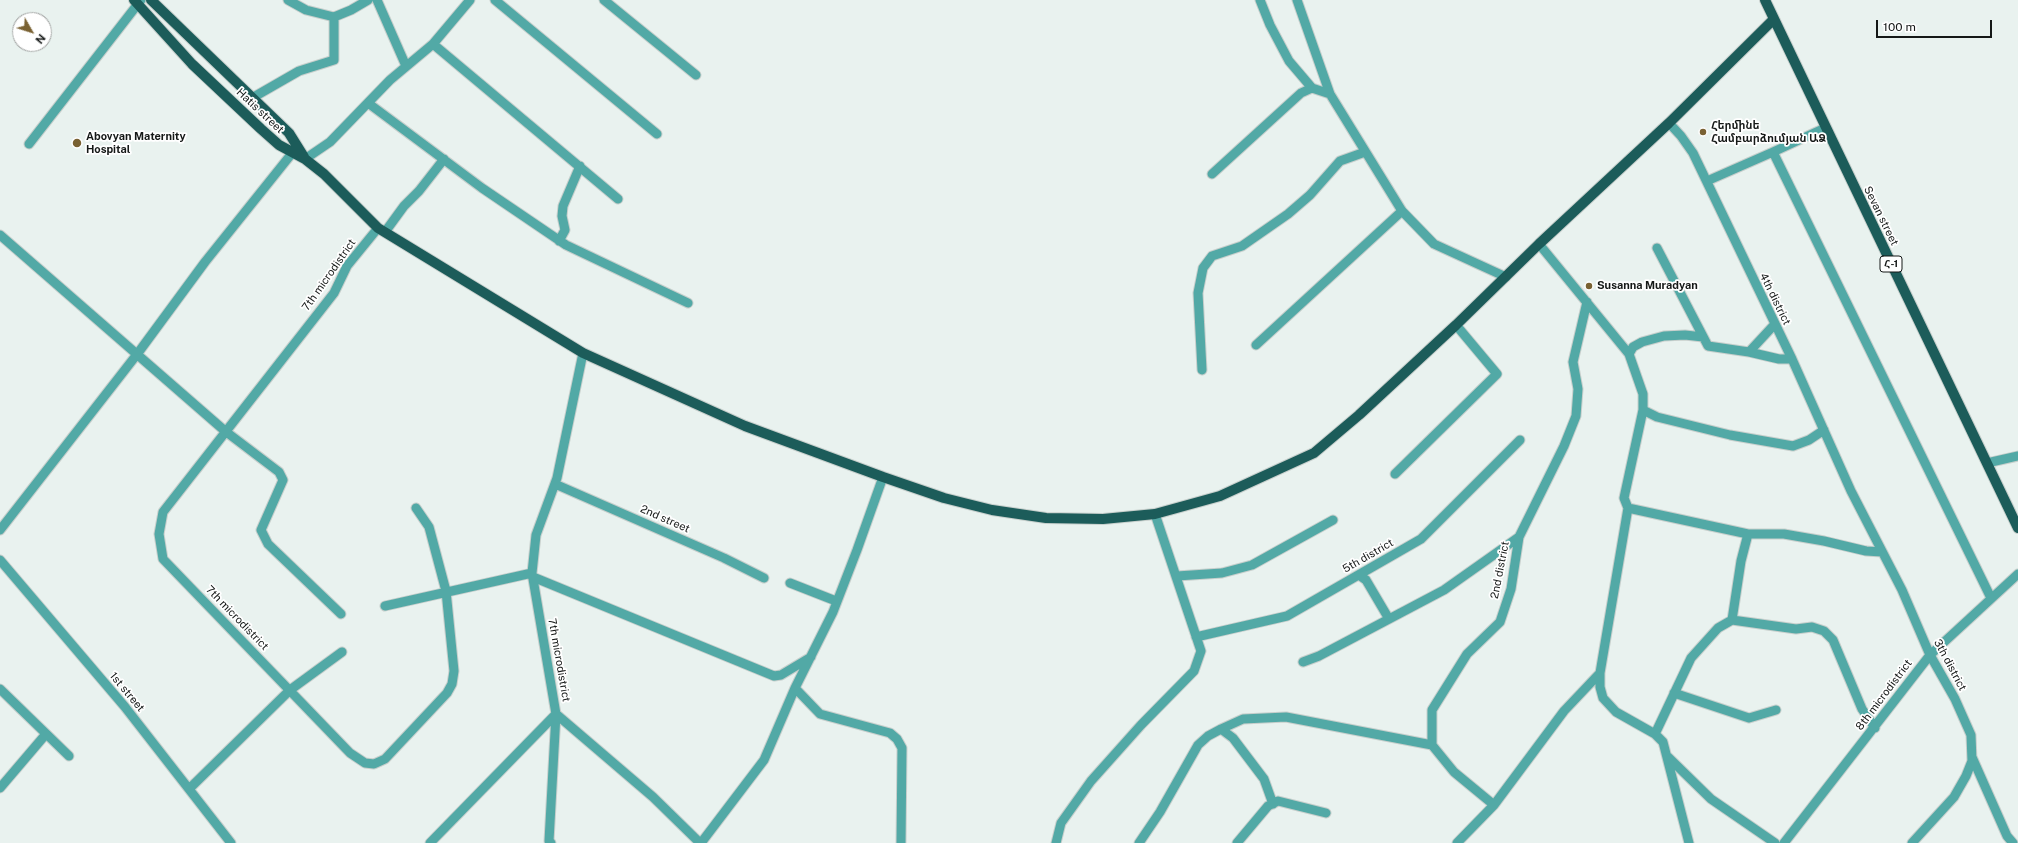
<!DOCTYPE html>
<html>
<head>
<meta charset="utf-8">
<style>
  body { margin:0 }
  #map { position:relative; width:2018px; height:843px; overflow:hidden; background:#e9f2ef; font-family:"Public Sans",sans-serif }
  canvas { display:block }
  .north { position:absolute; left:12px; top:12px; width:40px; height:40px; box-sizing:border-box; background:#fff; border:1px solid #a1a3a2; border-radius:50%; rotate:129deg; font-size:11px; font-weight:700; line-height:16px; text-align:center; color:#151817 }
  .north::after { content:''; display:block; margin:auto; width:14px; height:18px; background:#796132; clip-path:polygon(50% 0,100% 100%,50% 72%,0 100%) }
  .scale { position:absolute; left:1876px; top:20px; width:116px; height:18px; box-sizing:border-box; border:2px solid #151817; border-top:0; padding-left:5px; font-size:12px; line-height:14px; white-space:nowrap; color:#151817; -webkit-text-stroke:3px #fff; paint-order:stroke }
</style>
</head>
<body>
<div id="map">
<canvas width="2018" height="843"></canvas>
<div class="north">N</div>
<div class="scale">100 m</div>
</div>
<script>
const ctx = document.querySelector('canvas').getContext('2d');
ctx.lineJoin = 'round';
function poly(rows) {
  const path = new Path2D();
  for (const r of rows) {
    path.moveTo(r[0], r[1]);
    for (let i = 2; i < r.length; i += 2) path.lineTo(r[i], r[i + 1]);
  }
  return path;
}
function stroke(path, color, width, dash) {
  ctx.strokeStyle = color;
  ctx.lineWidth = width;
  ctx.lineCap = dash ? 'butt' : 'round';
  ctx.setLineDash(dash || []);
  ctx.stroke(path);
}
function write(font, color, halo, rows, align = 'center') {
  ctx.font = font + ' "Public Sans","Noto Sans Armenian",sans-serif';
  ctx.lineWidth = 3.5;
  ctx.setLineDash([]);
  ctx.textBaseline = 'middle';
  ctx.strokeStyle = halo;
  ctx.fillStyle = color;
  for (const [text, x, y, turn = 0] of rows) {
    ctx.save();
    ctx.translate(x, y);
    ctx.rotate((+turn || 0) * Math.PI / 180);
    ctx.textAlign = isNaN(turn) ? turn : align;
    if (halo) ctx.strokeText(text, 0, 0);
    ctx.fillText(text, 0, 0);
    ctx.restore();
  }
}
const minor = poly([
  [288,0,306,10,334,17,351,10,368,0],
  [377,0,406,66],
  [495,0,657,134],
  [604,0,696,75],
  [1260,0,1270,25,1289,61,1312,88],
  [1297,0,1330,94,1402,211,1434,244,1506,277],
  [433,44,618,199],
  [252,98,299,71,334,60,334,17],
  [368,103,482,188,566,245,688,303],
  [1669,123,1681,136,1693,153,1792,359,1851,491,1902,590,1930,655,1955,699,1971,735,1972,761,1966,776,1954,797,1912,843],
  [29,144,141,0],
  [1773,152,1825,128],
  [305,159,330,142,390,80,433,44,470,0],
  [1212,174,1301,93,1312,88,1330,94],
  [1707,181,1773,152,1991,598],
  [378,228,347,266,334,293,163,512,159,534,163,559,350,753,365,763,374,764,385,759,447,693,452,684,454,671,446,591,429,527,416,508],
  [385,232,404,206,419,191,444,159],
  [0,235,225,431,279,472,283,480,261,530,268,544,341,614],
  [559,241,565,230,562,216,563,206,580,166],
  [1539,244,1629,354,1643,394,1643,410,1624,498,1628,508,1748,534,1784,534,1824,541,1866,551,1882,552],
  [1657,248,1708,346,1749,352,1774,325],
  [1256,345,1402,211],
  [1749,352,1779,359,1792,359],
  [1629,354,1633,347,1642,342,1664,336,1685,335,1703,337],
  [1202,370,1198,293,1203,268,1212,256,1242,246,1288,214,1310,195,1340,161,1365,152],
  [1643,410,1657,417,1730,435,1793,446,1809,440,1824,430],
  [1987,463,2018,456],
  [1395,474,1497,374,1456,325],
  [555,484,724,558,764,578],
  [1628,508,1600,673,1600,687,1603,698,1616,712,1655,734,1663,742,1689,843],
  [0,530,138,353,205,262,297,147],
  [0,560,125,707,231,843],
  [1359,575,1366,580,1389,619],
  [1177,576,1222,573,1252,565,1333,520],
  [533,577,774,676,781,675,811,657],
  [790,583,836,601],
  [385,606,532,573],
  [1732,620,1741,561,1748,534],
  [1196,637,1287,616,1421,539,1520,440],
  [1303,662,1319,656,1444,590,1519,537],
  [795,688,820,714,890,733,897,739,902,748,901,843],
  [0,689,69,756],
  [1674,693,1749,718,1776,710],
  [1221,729,1233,738,1264,779,1273,804],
  [1655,734,1691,658,1718,628,1732,620,1796,629,1812,627,1824,631,1833,640,1862,709,1875,728],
  [1668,757,1711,799,1775,843],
  [1972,757,2007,836,2013,843],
  [0,788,46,734],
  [189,789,290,690,342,652],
  [1494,805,1454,772,1432,745,1432,710,1467,654,1500,622,1511,589,1519,537,1564,446,1576,416,1578,389,1573,362,1587,302],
  [430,843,556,714,532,573,536,535,557,478,583,353],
  [551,843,549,841,556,714,653,797,700,843],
  [701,843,764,760,795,688,833,612,857,550,883,477],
  [1056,843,1061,823,1091,781,1141,725,1194,671,1201,651,1155,514],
  [1139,843,1160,812,1198,745,1208,736,1221,729,1243,719,1286,717,1432,745],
  [1237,843,1268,806,1278,801,1326,813],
  [1457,843,1494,805,1564,711,1600,673],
  [1784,843,1930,655,2018,574]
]);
const major = poly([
  [134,0,192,64,261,129,279,145,305,159,324,174,378,228,583,353,745,426,883,477,944,498,992,510,1046,518,1103,519,1155,514,1220,496,1314,453,1359,415,1456,325,1539,244,1669,123,1773,20],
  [151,0,289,133,304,157],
  [1765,0,2018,528]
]);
const markers = [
  [1703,132,4,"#796132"],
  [77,143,5,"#796132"],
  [1589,286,4,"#796132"]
];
const shields = [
  [1891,264,22]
];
const shieldNames = [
  ["Հ-1",1891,264]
];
const streetNames = [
  ["Hatis street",260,111,43],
  ["Sevan street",1881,216,64],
  ["7th microdistrict",329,275,-55],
  ["4th district",1775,299,64],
  ["2nd street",665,519,24],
  ["5th district",1368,556,-30],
  ["2nd district",1500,570,-79],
  ["7th microdistrict",237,618,46],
  ["7th microdistrict",559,660,80],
  ["3th district",1950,665,62],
  ["1st street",127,692,50],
  ["8th microdistrict",1884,695,-53]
];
const poiNames = [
  ["Հերմինե",1711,126],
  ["Համբարձումյան ԱՁ",1711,139],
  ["Abovyan Maternity",86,137],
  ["Hospital",86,150],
  ["Susanna Muradyan",1597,286]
];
stroke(minor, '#c7cfcc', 11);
stroke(major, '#c7cfcc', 12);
stroke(minor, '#52a9a6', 9);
stroke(major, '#1c5c5a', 10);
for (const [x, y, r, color] of markers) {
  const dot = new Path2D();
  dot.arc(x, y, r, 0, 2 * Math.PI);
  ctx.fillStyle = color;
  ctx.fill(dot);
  stroke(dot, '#fff', 1.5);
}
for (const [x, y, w] of shields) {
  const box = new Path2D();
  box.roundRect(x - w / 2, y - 8, w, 16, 3);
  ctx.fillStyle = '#fff';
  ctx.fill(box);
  stroke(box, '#151817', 1);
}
write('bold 10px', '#151817', null, shieldNames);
write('11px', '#151817', '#fff', streetNames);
write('bold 11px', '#151817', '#fff', poiNames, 'left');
</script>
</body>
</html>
